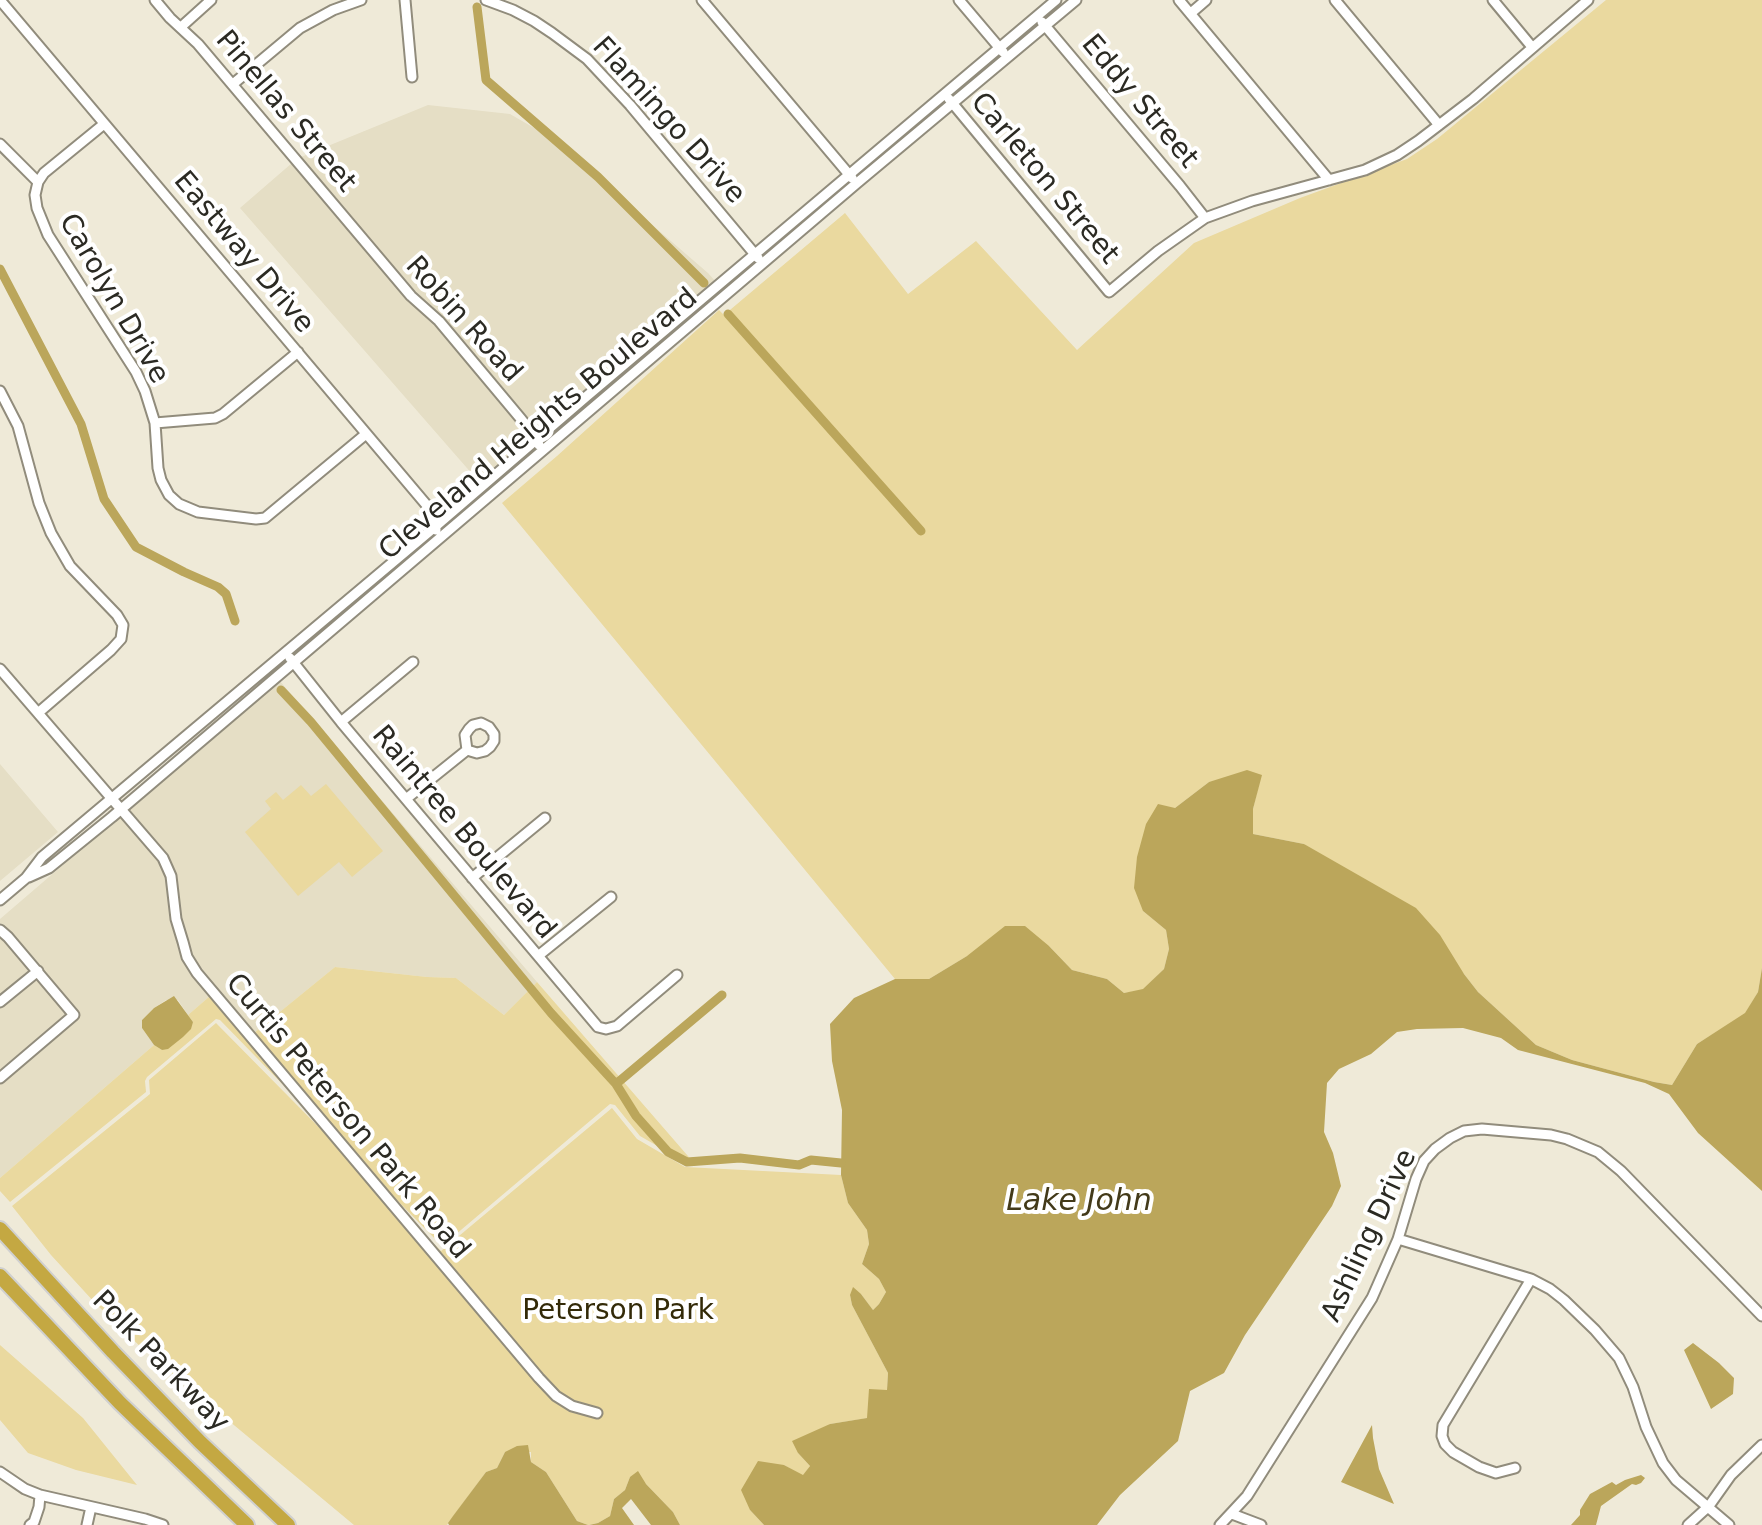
<!DOCTYPE html>
<html>
<head>
<meta charset="utf-8">
<style>
  body { margin:0 }
  canvas { display:block; background:#efead8 }
</style>
</head>
<body>
<canvas width="1762" height="1525"></canvas>
<script>
const ctx = document.querySelector('canvas').getContext('2d');
ctx.lineJoin = 'round';
function fill(path, color) {
  ctx.fillStyle = color;
  ctx.fill(path, 'evenodd');
}
function poly(rows) {
  const path = new Path2D();
  for (const r of rows) {
    path.moveTo(r[0], r[1]);
    for (let i = 2; i < r.length; i += 2) path.lineTo(r[i], r[i + 1]);
  }
  return path;
}
function stroke(path, color, width, dash) {
  ctx.strokeStyle = color;
  ctx.lineWidth = width;
  ctx.lineCap = dash ? 'butt' : 'round';
  ctx.setLineDash(dash || []);
  ctx.stroke(path);
}
function write(font, color, halo, rows, align = 'center') {
  ctx.font = font + ' "DejaVu Sans",sans-serif';
  ctx.lineWidth = 8;
  ctx.setLineDash([]);
  ctx.textBaseline = 'middle';
  ctx.strokeStyle = halo;
  ctx.fillStyle = color;
  for (const [text, x, y, turn = 0] of rows) {
    ctx.save();
    ctx.translate(x, y);
    ctx.rotate((+turn || 0) * Math.PI / 180);
    ctx.textAlign = isNaN(turn) ? turn : align;
    if (halo) ctx.strokeText(text, 0, 0);
    ctx.fillText(text, 0, 0);
    ctx.restore();
  }
}
const built = poly([
  [428,105,510,114,567,147,621,198,708,273,716,282,538,432,443,318,415,293,301,157],
  [292,163,407,300,435,325,530,439,480,483,240,208],
  [279,680,537,982,504,1015,456,978,427,977,335,967,254,1033,202,970,192,955,181,917,176,874,173,866,168,856,127,809],
  [0,764,58,832,0,881],
  [120,816,159,861,166,878,172,920,183,959,193,976,210,996,188,1015,178,1000,166,1000,154,1008,142,1020,142,1028,154,1045,0,1178,0,1084,77,1018,78,1012,12,934,0,923,0,919],
  [0,937,31,971,0,996],
  [37,978,67,1014,0,1072,0,1008]
]);
const green = poly([
  [1606,0,1762,0,1762,968,1758,992,1745,1014,1697,1044,1672,1085,1654,1082,1572,1060,1536,1045,1478,992,1464,974,1304,844,1253,834,1253,809,1261,776,1209,782,1175,808,1143,911,1166,930,1169,949,1164,969,1143,990,1124,993,1107,979,1072,970,1049,946,967,956,929,979,895,979,502,503,557,456,719,310,724,315,845,213,908,294,976,241,1077,350,1194,243,1300,198,1407,159,1437,139],
  [326,784,383,851,352,877,339,862,298,896,245,832,271,809,265,801,276,792,283,800,301,785,311,796],
  [335,967,427,977,456,978,504,1015,537,982,694,1163,687,1163,640,1136,615,1105,610,1104,442,1246,387,1190,254,1033],
  [210,996,292,1094,220,1020,216,1019,147,1077,145,1081,146,1092,10,1202,0,1191,0,1178,154,1045,162,1050,193,1022,188,1015],
  [216,1023,441,1251,612,1108,637,1139,685,1167,841,1175,848,1203,867,1230,869,1244,862,1264,879,1279,886,1292,879,1304,873,1310,861,1294,850,1295,852,1305,888,1373,887,1390,868,1418,830,1424,798,1453,810,1466,803,1476,784,1465,750,1510,764,1525,680,1525,673,1512,646,1484,630,1477,625,1490,614,1499,610,1516,598,1523,588,1525,577,1521,546,1472,531,1462,531,1452,505,1452,497,1468,486,1472,447,1525,354,1525,145,1351,95,1303,51,1255,12,1206,150,1094,149,1080],
  [0,1345,83,1418,137,1485,76,1470,28,1453,0,1420]
]);
const water = poly([
  [1247,770,1262,775,1253,809,1253,834,1304,844,1416,908,1440,935,1464,974,1478,992,1536,1045,1572,1060,1654,1082,1672,1085,1697,1044,1745,1013,1758,992,1762,968,1762,1191,1698,1133,1669,1094,1645,1083,1518,1050,1501,1038,1463,1028,1417,1029,1397,1032,1371,1054,1339,1069,1327,1083,1324,1132,1333,1153,1341,1186,1332,1206,1245,1335,1224,1373,1190,1391,1178,1441,1120,1495,1097,1525,764,1525,750,1510,741,1490,758,1461,784,1465,803,1475,810,1466,798,1453,792,1441,830,1424,867,1418,869,1389,887,1390,888,1373,852,1305,850,1295,853,1287,861,1294,873,1310,879,1304,886,1292,879,1279,862,1264,869,1244,867,1230,848,1203,841,1175,842,1110,832,1061,830,1024,854,998,895,979,929,979,967,956,1005,926,1025,926,1049,946,1072,970,1107,979,1124,993,1143,989,1164,969,1169,949,1166,930,1143,911,1134,888,1137,857,1146,824,1158,804,1175,808,1209,782],
  [174,996,193,1022,191,1029,183,1037,168,1049,162,1050,154,1045,142,1028,142,1020,154,1008],
  [1693,1343,1719,1363,1734,1378,1733,1394,1711,1409,1684,1350],
  [1372,1425,1373,1438,1379,1469,1394,1504,1341,1482],
  [528,1445,531,1462,546,1472,577,1521,588,1525,449,1525,448,1523,453,1516,486,1472,497,1468,505,1452,517,1446],
  [638,1471,646,1484,673,1512,680,1525,651,1525,631,1499,622,1508,634,1525,589,1525,598,1523,610,1516,614,1499,625,1490,630,1477],
  [1641,1475,1645,1478,1641,1483,1636,1485,1632,1484,1601,1506,1596,1525,1571,1525,1580,1515,1580,1510,1590,1494,1612,1482,1616,1485,1625,1480]
]);
const canal = poly([
  [477,7,486,80,598,177,704,283],
  [0,269,81,424,104,499,136,547,184,572,218,587,226,594,235,621],
  [728,314,921,531],
  [281,690,311,722,551,1013,616,1084,636,1116,668,1152,687,1162,740,1158,799,1165,811,1160,841,1163],
  [616,1084,722,995]
]);
const minor = poly([
  [0,0,435,515,436,530],
  [155,0,170,18,198,44,411,296,439,321,521,419,537,439,539,445],
  [405,0,412,77],
  [486,0,513,10,534,21,552,33,587,59,630,105,758,258],
  [702,0,852,178],
  [959,0,1003,52],
  [1179,0,1329,180],
  [1335,0,1439,125],
  [1493,0,1532,47],
  [1191,13,1206,0],
  [1042,22,1180,186,1205,218],
  [181,27,211,0],
  [233,84,300,28,333,10,361,0],
  [949,99,1109,292,1158,251,1205,218,1252,201,1365,170,1397,155,1418,141,1473,99,1588,0],
  [0,144,38,182,35,195,37,208,48,235,136,372,145,391,155,423,158,468,161,480,169,495,179,504,198,512,256,519,265,518,366,434],
  [38,182,44,173,104,124],
  [0,391,18,426,39,503,51,533,70,566,117,615,123,625,121,639,111,650,38,713],
  [155,423,215,418,223,414,298,352],
  [290,658,341,722,598,1027,606,1029,617,1026,677,975],
  [0,669,163,858,171,876,176,919,183,942,187,957,197,973,539,1378,556,1396,572,1406,597,1413],
  [341,722,413,662],
  [406,799,467,750,477,753,485,751,490,747,494,741,494,734,489,727,481,723,473,725,469,729,465,735,467,750],
  [29,877,49,868,112,817,857,183,1076,0],
  [472,878,545,818],
  [0,900,26,878,42,857,436,526,587,396,1056,0],
  [0,930,8,937,74,1015,0,1078],
  [538,956,611,897],
  [0,1002,38,971],
  [1398,1239,1531,1279,1550,1289,1564,1300,1595,1330,1619,1358,1633,1387,1646,1427,1663,1463,1676,1480,1729,1525],
  [1515,1468,1496,1473,1479,1467,1453,1452,1445,1444,1442,1436,1443,1425,1531,1279],
  [0,1472,25,1489,40,1495,145,1519,163,1525],
  [1232,1514,1261,1525],
  [30,1525,34,1522,39,1507,40,1495],
  [87,1525,91,1507],
  [1220,1525,1247,1496,1372,1298,1398,1239,1416,1179,1424,1161,1435,1149,1450,1138,1464,1131,1482,1129,1551,1135,1567,1139,1598,1152,1621,1171,1762,1316],
  [1688,1525,1709,1506,1731,1475,1762,1445]
]);
const highway = poly([
  [0,1229,113,1352,200,1442,288,1525],
  [0,1276,120,1403,247,1525]
]);
const streetNames = [
  ["Eddy Street",1139,102,50],
  ["Pinellas Street",285,112,50],
  ["Flamingo Drive",668,121,48],
  ["Carleton Street",1044,179,50],
  ["Eastway Drive",243,253,50],
  ["Carolyn Drive",113,299,60],
  ["Robin Road",463,320,48],
  ["Cleveland Heights Boulevard",539,425,-40],
  ["Raintree Boulevard",463,833,50],
  ["Curtis Peterson Park Road",347,1117,50],
  ["Ashling Drive",1370,1236,-65],
  ["Polk Parkway",160,1362,46]
];
const parkNames = [
  ["Peterson Park",618,1312]
];
const waterNames = [
  ["Lake John",1079,1202]
];
fill(built, '#e5dec5');
fill(green, '#ead99f');
fill(water, '#bba65b');
stroke(canal, '#bba65b', 9);
stroke(minor, '#918c7c', 13);
stroke(highway, '#d0d0cf', 18);
stroke(minor, '#fff', 9);
stroke(highway, '#c4a842', 14);
write('28px', '#2b2a23', '#fff', streetNames);
write('28px', '#332a08', '#fff', parkNames);
write('italic 30px', '#433a19', '#fff', waterNames);
</script>
</body>
</html>
